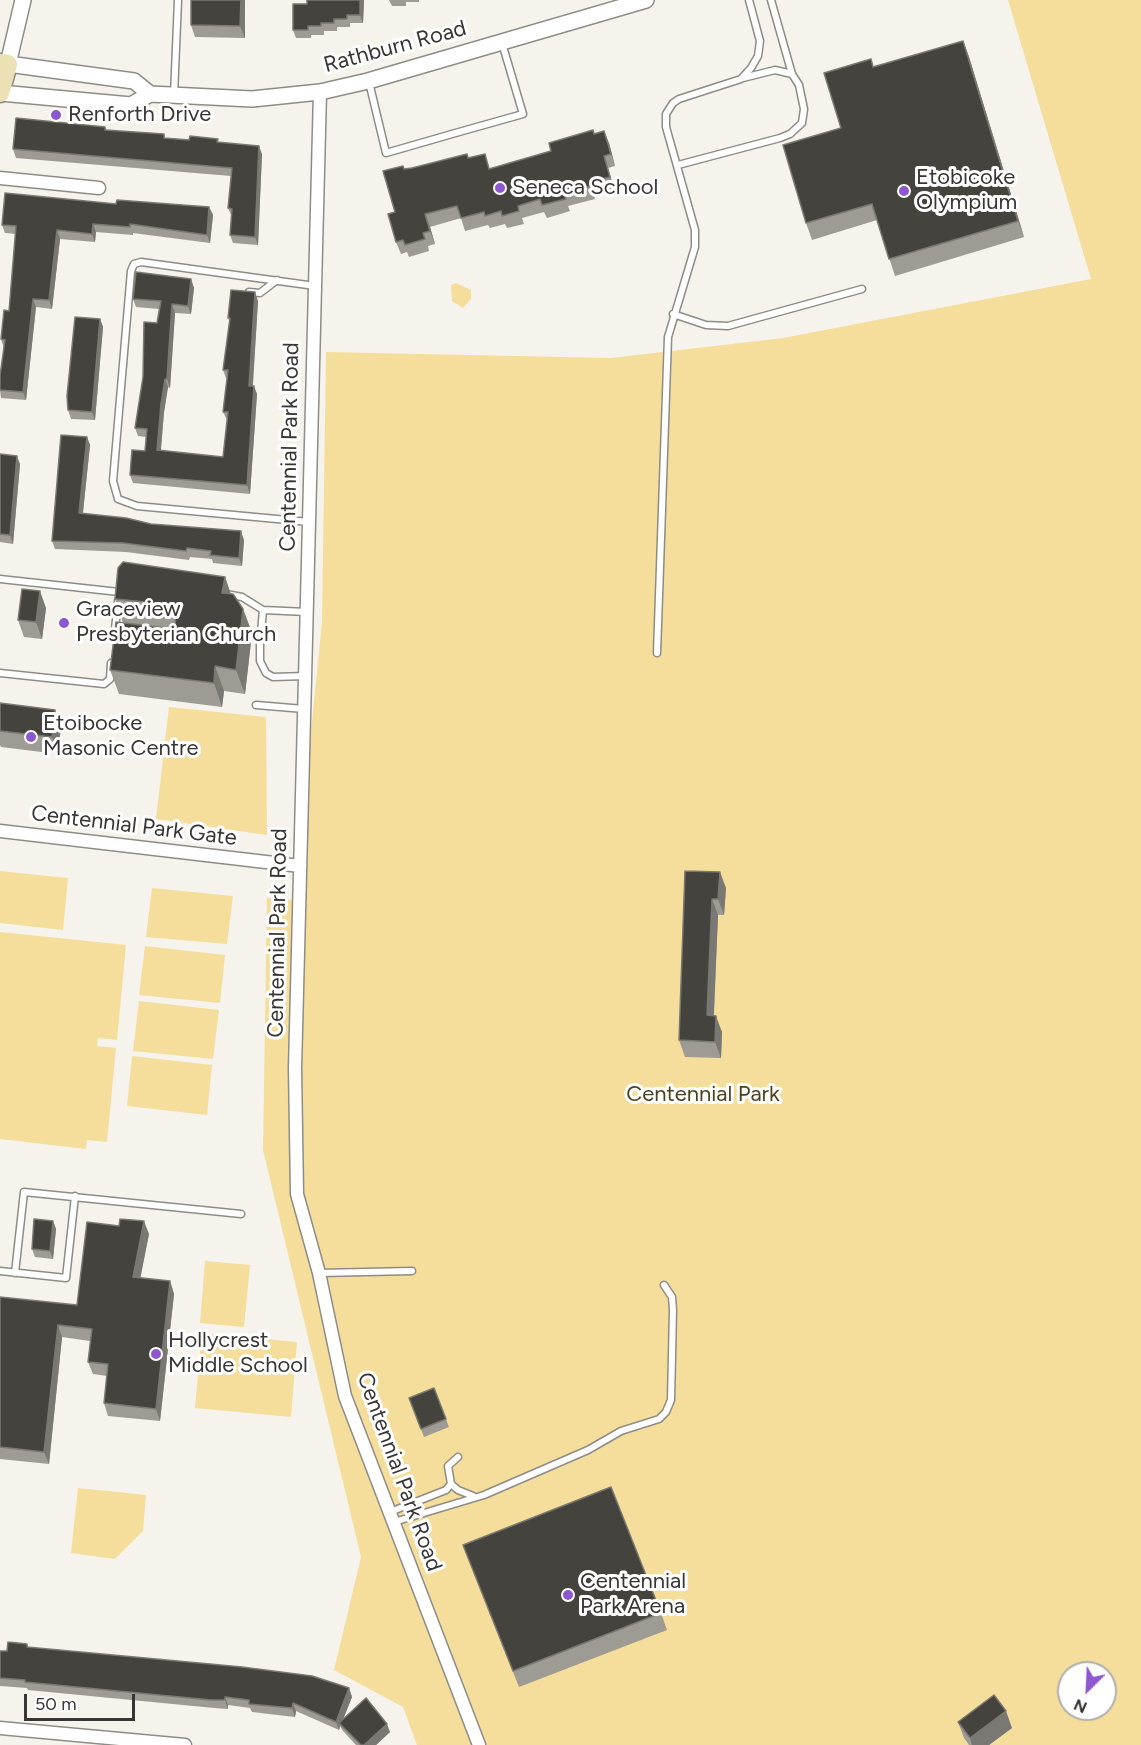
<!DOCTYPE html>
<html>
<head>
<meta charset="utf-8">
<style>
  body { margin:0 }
  #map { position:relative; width:1141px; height:1745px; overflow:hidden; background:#f5f3ec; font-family:Figtree,sans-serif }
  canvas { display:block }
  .north { position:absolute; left:1057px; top:1661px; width:60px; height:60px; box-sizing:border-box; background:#fff; border:2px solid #afafae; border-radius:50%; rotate:204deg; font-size:16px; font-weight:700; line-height:24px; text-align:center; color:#373634 }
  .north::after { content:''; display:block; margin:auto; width:21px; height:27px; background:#8d57d0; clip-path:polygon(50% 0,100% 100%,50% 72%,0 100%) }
  .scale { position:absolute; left:24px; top:1694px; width:111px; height:27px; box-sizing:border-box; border:3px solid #373634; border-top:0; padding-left:8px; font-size:18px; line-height:21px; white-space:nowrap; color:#373634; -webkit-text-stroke:4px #fff; paint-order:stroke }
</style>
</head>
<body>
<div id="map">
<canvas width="1141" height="1745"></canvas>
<div class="north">N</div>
<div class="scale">50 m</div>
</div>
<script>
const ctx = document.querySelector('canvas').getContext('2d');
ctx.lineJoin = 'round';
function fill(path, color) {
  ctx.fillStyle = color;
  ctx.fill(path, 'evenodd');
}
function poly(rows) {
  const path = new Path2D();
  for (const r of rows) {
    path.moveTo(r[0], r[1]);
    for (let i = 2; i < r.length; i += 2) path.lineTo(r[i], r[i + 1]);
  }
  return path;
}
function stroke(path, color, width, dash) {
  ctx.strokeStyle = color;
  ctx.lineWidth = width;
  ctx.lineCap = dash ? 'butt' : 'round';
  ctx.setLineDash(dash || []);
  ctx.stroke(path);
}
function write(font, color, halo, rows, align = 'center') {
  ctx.font = font + ' Figtree,sans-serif';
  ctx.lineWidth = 6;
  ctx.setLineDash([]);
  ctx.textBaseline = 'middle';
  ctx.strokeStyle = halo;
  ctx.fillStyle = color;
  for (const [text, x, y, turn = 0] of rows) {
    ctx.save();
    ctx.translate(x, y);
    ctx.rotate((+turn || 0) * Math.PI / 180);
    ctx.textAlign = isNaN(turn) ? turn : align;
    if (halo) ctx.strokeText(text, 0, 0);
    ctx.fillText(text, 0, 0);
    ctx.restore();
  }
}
const green = poly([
  [1008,0,1141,0,1141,1745,417,1745,403,1707,334,1670,361,1557,263,1150,267,898,294,900,322,622,326,352,611,358,783,338,1091,279],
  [1069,1673,1105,1673,1105,1709,1069,1709],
  [456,283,471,290,471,299,463,308,452,301,451,285],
  [169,707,266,717,267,835,156,819],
  [0,871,68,878,63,930,0,923],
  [152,888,233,896,227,944,146,937],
  [0,932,126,945,117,1040,98,1038,97,1046,116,1048,107,1142,87,1140,86,1149,0,1139],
  [145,946,225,955,220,1003,139,995],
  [139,1001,219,1010,213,1059,133,1051],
  [132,1056,212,1065,207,1115,127,1106],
  [205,1261,250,1265,244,1327,200,1323],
  [202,1333,297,1342,291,1417,195,1408],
  [78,1488,146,1495,143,1531,115,1559,71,1553]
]);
const service = poly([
  [743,78,775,70,792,74],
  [369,82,386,153,459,132,523,114,502,43],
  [174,95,178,0],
  [678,165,780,138,790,134,802,123,804,109,799,85,792,74,771,0],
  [249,292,260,293,277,280],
  [673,314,706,325,728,326,862,289],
  [309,522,137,506,118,499,113,481,131,271,134,264,141,262,315,286],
  [0,579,119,592],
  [226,594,242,597,263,610],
  [115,629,118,601],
  [657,653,668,337,695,247,695,230,666,127,666,114,673,103,679,99,741,79,751,68,758,56,760,41,749,0],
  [0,673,104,684,110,679,111,663],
  [305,676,273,677,266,673,260,661,260,644,263,610,307,612],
  [256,705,304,709],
  [0,1271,66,1278,75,1196],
  [15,1273,24,1192,241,1214],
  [319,1273,412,1271],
  [451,1484,458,1490,473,1496],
  [390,1512,446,1490,451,1484,448,1466,458,1457],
  [394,1522,484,1495,588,1450,621,1431,659,1419,666,1412,671,1400,673,1310,672,1297,664,1285]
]);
const minor = poly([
  [320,92,295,1068,297,1194,319,1273,345,1396,479,1745],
  [0,178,99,188],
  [0,831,300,866],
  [0,1728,185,1745]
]);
const tertiary = poly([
  [23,0,8,64,134,81,150,94,252,99,320,92,368,81,646,0],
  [0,93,131,105,150,94]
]);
const secondary = poly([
  [0,63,8,64,0,93]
]);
const wall = poly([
  [245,0,245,38,195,37,191,25],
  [364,0,363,23,350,23,350,27,337,27,337,31,324,31,324,35,311,35,311,38,296,38,293,30,307,4],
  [389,0,419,0,419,2,406,2,406,6,392,6],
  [963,41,969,57,1024,237,895,276,877,220,812,240,806,223,841,128,874,67],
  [105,127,107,130,164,134,165,138,219,142,262,154,258,245,233,243,230,235,232,217,228,208,231,176,16,158,13,149],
  [595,134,609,143,615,166,608,168,614,189,594,195,595,199,568,206,570,211,547,218,544,212,522,218,524,224,507,228,505,224,490,228,488,225,465,231,461,218,430,227,435,244,428,246,429,251,409,257,407,252,401,254,396,242,395,212,404,169,469,158,490,169,551,151],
  [116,204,209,207,213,215,210,243,133,233,133,235,96,232,95,242,60,239,52,309,36,307,26,400,1,398,0,390,4,348,1,339,9,311,16,234,5,233,2,225],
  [191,279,194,288,191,314,175,313,170,388,168,387,164,412,161,450,223,457,227,420,223,412,227,378,226,378,223,370,230,323,228,318,258,301,253,386,257,394,250,494,133,483,130,475,145,451,146,437,138,436,135,428,157,323,159,309,136,307,133,299],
  [100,319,103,327,95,420,71,419,68,410],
  [87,437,90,445,83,513,151,524,244,540,242,566,213,563,212,559,190,557,189,560,126,552,55,549,52,541],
  [0,454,20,464,13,544,0,542],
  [225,577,231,594,243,609,252,633,245,694,224,691,222,707,119,694,110,670,123,623,115,599],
  [46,608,42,639,24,637,18,620],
  [0,703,55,710,61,726,58,754,1,747,0,745],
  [685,871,726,888,724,915,718,915,714,1016,722,1032,721,1058,685,1057,679,1040],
  [53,1221,56,1229,53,1259,35,1257,32,1249],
  [149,1234,140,1278,170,1281,174,1294,160,1421,108,1416,104,1403,107,1376,93,1374,88,1362,90,1341,62,1337,49,1464,0,1459,0,1297,77,1305],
  [434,1388,449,1427,424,1437,409,1398],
  [463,1545,661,1613,667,1630,519,1687],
  [27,1644,28,1647,349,1688,352,1697,343,1720,390,1732,376,1745,356,1745,343,1731,340,1726,339,1730,296,1711,295,1717,252,1712,250,1708,228,1705,228,1709,214,1708,28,1690,27,1688,0,1686,0,1651,7,1651],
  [958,1722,1012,1728,989,1745,969,1745,964,1738]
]);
const shadedWall = poly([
  [241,0,245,0,245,38,240,26],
  [360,0,364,0,363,23,360,15],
  [963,41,969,57,1024,237,1018,221],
  [604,131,609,143,615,166,611,154],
  [259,146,262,154,258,245,255,237],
  [604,156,608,168,614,189,610,177],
  [209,207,213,215,210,243,207,235],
  [425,214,430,227,435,244,430,231],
  [93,224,96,232,95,242,92,234],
  [57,230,60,239,52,309,49,300],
  [191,279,194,288,191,314,188,306],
  [255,292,258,301,252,394,249,386],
  [33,299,36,307,26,400,23,392],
  [172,304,175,313,170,388,167,379],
  [100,319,103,327,95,420,92,412],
  [165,379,168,387,164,412,160,458,157,450,161,404],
  [254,386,257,394,250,494,247,485],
  [87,437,90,445,82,521,79,513],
  [17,456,20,464,13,544,10,535],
  [241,531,244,540,242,566,239,558],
  [225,577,233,601,222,593],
  [40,591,46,608,42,639,36,622],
  [243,609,252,633,245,694,236,670],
  [215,666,224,691,222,707,214,683],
  [55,710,61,726,58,754,52,737],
  [720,872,726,888,724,915,718,899],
  [712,899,718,915,713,1032,707,1015],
  [716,1016,722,1032,721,1058,715,1042],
  [53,1221,56,1229,53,1259,50,1251],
  [144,1221,149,1234,138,1290,133,1277],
  [170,1281,174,1294,160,1421,156,1409],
  [58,1325,62,1337,49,1464,44,1452],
  [349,1688,352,1697,341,1724,339,1723,340,1726,339,1730,336,1722],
  [225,1697,228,1705,228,1709,225,1700],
  [293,1703,296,1711,295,1717,292,1708],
  [1006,1711,1012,1728,989,1745,972,1745,970,1738],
  [387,1724,390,1732,376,1745,364,1745]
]);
const building = poly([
  [191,0,241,0,240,26,191,25,191,0],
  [307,0,360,0,360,15,347,15,347,19,334,19,334,23,321,23,321,26,308,26,308,30,293,30,293,4,307,4,307,0],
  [963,41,1018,221,889,259,872,204,806,223,783,145,841,128,824,73,871,59,873,67,963,41],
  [16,118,105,127,105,130,164,134,164,138,189,140,190,136,218,139,217,142,259,146,255,237,230,235,232,209,228,208,232,168,13,149,16,118],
  [593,130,594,134,604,131,611,154,604,156,610,177,590,182,591,186,564,194,566,199,542,205,540,199,518,206,519,211,502,216,501,211,485,216,484,212,461,218,457,206,425,214,430,231,423,233,425,239,405,245,403,240,396,242,388,214,395,212,383,171,403,166,404,169,412,168,467,154,468,158,485,154,489,169,551,151,549,143,593,130],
  [5,193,116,204,117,200,209,207,207,235,130,224,130,227,93,224,92,234,57,230,49,300,33,299,23,392,0,390,0,376,5,340,1,339,4,310,9,311,16,226,2,225,5,193],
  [136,272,191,279,188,306,172,304,167,379,165,379,161,404,157,450,223,457,228,412,223,412,228,370,223,370,230,318,228,318,231,290,255,292,249,386,254,386,247,485,130,475,132,450,145,451,147,429,135,428,143,377,144,322,157,323,161,301,133,299,136,272],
  [75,317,100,319,92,412,68,410,67,396,75,317],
  [61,435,87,437,79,513,126,518,151,524,241,531,239,558,210,555,211,551,187,548,186,551,123,543,52,541,61,435],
  [0,454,17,456,10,535,0,534,0,454],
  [123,562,225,577,222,593,233,594,243,609,236,670,215,666,214,683,110,670,116,622,175,629,176,605,115,599,118,568,123,562],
  [22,589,40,591,36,622,18,620,22,589],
  [0,703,55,710,52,737,0,731,0,703],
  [685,871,720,872,718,899,712,899,707,1015,716,1016,715,1042,679,1040,685,871],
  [34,1219,53,1221,50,1251,32,1249,34,1219],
  [120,1219,144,1221,133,1277,170,1281,156,1409,104,1403,108,1364,88,1362,92,1329,58,1325,44,1452,0,1447,0,1297,77,1305,87,1222,119,1226,120,1219],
  [434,1388,446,1419,421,1429,409,1398,434,1388],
  [611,1487,661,1613,513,1671,463,1545,611,1487],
  [8,1642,27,1644,27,1647,242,1667,312,1676,349,1688,336,1722,293,1703,292,1708,249,1704,249,1700,225,1697,225,1700,211,1700,25,1682,25,1680,0,1678,0,1651,7,1651,8,1642],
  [994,1695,1006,1711,970,1738,958,1722,994,1695],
  [366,1698,387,1724,364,1745,361,1745,339,1723,366,1698]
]);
const markers = [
  [56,115,6,"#8d57d0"],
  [500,188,6,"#8d57d0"],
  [904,191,6,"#8d57d0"],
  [64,623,6,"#8d57d0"],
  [31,737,6,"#8d57d0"],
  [156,1354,6,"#8d57d0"],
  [568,1595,6,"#8d57d0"]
];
const streetNames = [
  ["Rathburn Road",395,47,-15],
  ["Centennial Park Road",290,447,-89],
  ["Centennial Park Gate",134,826,7],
  ["Centennial Park Road",278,933,-89],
  ["Centennial Park Road",399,1472,70]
];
const poiNames = [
  ["Renforth Drive",68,115],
  ["Etobicoke",916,178],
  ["Olympium",916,203],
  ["Seneca School",512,188],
  ["Graceview",76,610],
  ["Presbyterian Church",76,635],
  ["Etoibocke",43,724],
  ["Masonic Centre",43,749],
  ["Hollycrest",168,1341],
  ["Middle School",168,1366],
  ["Centennial",580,1582],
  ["Park Arena",580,1607]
];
const parkNames = [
  ["Centennial Park",703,1095]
];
fill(green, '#f5de9b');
stroke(service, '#8e8c86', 9);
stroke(minor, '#8e8c86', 15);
stroke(tertiary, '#8e8c86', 18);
stroke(secondary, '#8e8c86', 21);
stroke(service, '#fff', 6);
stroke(minor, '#fff', 12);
stroke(tertiary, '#fff', 15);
stroke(secondary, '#ece1b4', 18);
fill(wall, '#9d9b94');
fill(shadedWall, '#7a7872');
fill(building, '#45433d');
stroke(building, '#7a7872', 1.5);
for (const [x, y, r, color] of markers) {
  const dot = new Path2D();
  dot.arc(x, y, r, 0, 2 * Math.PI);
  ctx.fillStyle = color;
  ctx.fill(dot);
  stroke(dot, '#fff', 2);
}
write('22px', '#373634', '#fff', streetNames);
write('22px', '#373634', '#fff', poiNames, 'left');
write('22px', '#4e421d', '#fff', parkNames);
</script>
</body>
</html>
